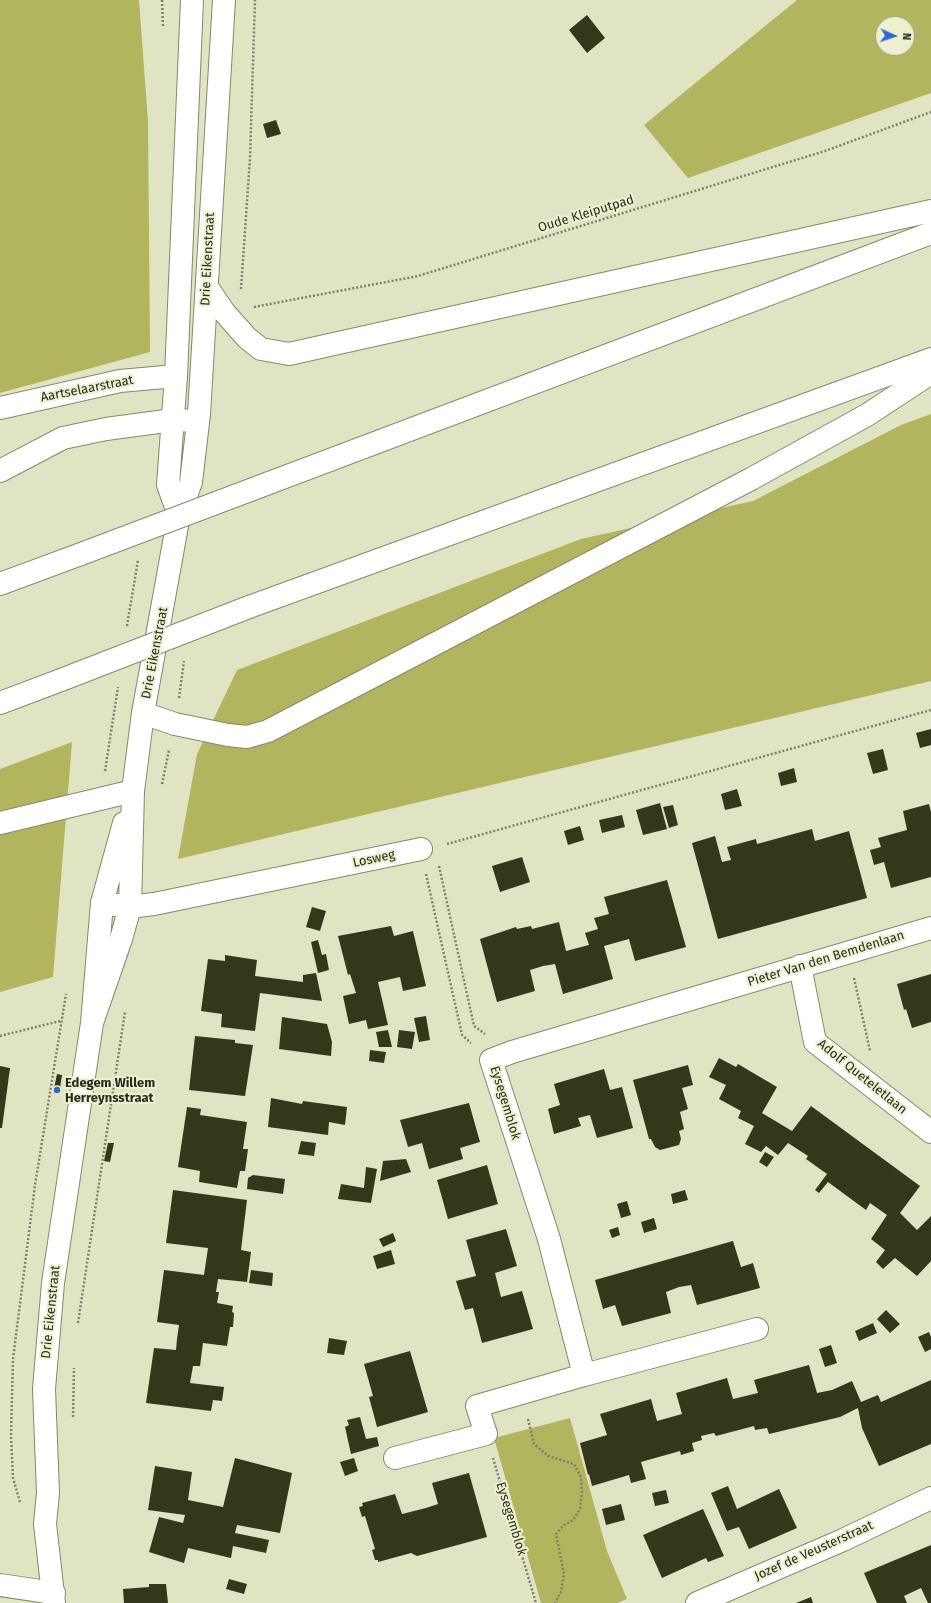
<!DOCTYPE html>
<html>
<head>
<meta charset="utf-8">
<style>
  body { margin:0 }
  #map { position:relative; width:931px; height:1603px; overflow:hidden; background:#e1e4c2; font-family:"Fira Sans",sans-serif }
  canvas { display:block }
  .north { position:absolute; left:875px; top:16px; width:40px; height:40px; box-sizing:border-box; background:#eef1cf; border:1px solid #a0a289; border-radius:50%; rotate:93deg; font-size:11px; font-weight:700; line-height:16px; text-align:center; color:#2a2b1f }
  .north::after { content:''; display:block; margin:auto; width:14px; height:18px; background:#2d67d5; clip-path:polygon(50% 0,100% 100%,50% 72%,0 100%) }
</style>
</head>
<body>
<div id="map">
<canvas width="931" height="1603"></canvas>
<div class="north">N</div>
</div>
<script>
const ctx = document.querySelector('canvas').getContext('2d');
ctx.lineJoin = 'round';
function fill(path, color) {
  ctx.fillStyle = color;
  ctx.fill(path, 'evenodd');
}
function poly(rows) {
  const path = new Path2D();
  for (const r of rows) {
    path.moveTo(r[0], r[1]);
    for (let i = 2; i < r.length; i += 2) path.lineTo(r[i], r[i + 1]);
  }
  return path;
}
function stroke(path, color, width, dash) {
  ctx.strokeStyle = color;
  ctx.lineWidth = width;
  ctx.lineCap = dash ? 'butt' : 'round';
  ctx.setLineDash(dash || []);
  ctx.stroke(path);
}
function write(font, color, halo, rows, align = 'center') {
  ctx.font = font + ' "Fira Sans",sans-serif';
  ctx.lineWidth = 4;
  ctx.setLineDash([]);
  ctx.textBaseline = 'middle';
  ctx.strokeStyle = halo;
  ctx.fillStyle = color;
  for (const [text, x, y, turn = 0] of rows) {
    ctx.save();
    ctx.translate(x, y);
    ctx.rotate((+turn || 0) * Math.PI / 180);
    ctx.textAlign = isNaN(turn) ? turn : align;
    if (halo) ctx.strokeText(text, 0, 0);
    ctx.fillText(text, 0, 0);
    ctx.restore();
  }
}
const green = poly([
  [0,0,139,0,148,121,150,352,0,393],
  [797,0,931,0,931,93,688,178,644,125],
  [883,24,907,24,907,48,883,48],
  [931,414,931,681,178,859,197,754,237,670,581,539,753,501,901,425],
  [72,742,53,977,0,992,0,769],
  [570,1418,607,1551,627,1599,617,1603,541,1603,494,1438]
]);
const building = poly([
  [587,15,605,38,587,53,569,30],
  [276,120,281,134,267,138,263,124],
  [931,729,931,745,920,748,916,733],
  [883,749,888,770,873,774,867,753],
  [794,768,797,782,781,786,778,773],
  [737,789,742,806,725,810,721,794],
  [660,803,667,829,643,835,636,810],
  [929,804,931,812,931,877,891,888,884,862,874,865,870,850,881,847,878,838,907,830,903,811],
  [673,805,678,825,669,828,663,807],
  [622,815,625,827,602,833,599,820],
  [580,826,584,840,568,845,564,831],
  [812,829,815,841,849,831,867,898,718,939,692,843,715,836,722,862,731,860,727,847,756,839,757,844],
  [522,857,530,882,500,892,492,866],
  [667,880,686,947,635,961,629,939,604,946,613,979,563,994,555,964,543,966,530,970,535,991,497,1002,480,939,516,927,517,929,531,926,532,929,559,922,566,951,589,945,585,933,598,929,594,918,609,914,604,897],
  [312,907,326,911,320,931,306,927],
  [391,926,394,936,413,931,426,986,403,991,400,977,378,982,388,1025,368,1029,366,1020,349,1024,343,996,356,993,350,974,348,975,338,936],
  [318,940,322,955,326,954,329,970,318,973,311,942],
  [225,955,257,960,255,976,303,982,303,975,316,973,322,1001,260,993,255,1031,221,1027,222,1014,201,1011,208,959,225,961],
  [931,974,931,1022,912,1028,906,1009,904,1010,897,984],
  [426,1016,430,1040,419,1042,414,1018],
  [282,1017,327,1024,332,1042,331,1056,279,1049],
  [388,1030,392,1047,379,1047,376,1032],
  [399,1030,415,1032,412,1049,397,1047],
  [195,1036,235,1040,235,1043,253,1045,245,1096,189,1090],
  [370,1050,386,1052,384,1063,369,1061],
  [719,1058,736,1067,738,1064,777,1087,762,1113,792,1131,811,1106,920,1186,900,1213,917,1230,931,1216,931,1261,917,1276,895,1258,883,1269,876,1262,885,1250,871,1239,887,1215,870,1203,866,1210,828,1182,819,1193,815,1190,827,1174,806,1159,808,1156,788,1143,778,1155,766,1146,761,1152,745,1144,754,1126,738,1118,741,1111,719,1099,726,1085,709,1077],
  [688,1065,693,1085,682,1088,688,1109,680,1112,684,1129,679,1131,681,1139,679,1145,660,1150,655,1147,651,1139,649,1139,633,1080],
  [0,1066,10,1068,2,1128,0,1128],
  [604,1069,610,1090,622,1087,633,1128,597,1138,590,1115,578,1118,581,1126,554,1134,548,1109,560,1105,554,1084],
  [57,1074,62,1075,59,1094,53,1093],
  [271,1098,302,1104,303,1101,347,1107,345,1125,329,1122,328,1135,268,1127],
  [469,1103,480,1142,460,1148,463,1159,429,1169,422,1143,408,1147,400,1120],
  [187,1107,201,1109,200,1115,247,1122,243,1149,248,1149,245,1171,240,1171,237,1188,199,1182,200,1171,178,1167],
  [301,1141,316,1143,314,1156,298,1154],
  [108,1143,114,1143,110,1162,104,1161],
  [765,1152,774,1157,767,1167,759,1162],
  [406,1159,411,1172,380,1181,383,1161],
  [487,1165,498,1204,448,1219,437,1180],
  [366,1167,377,1169,371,1203,338,1199,341,1184,364,1188],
  [253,1175,285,1179,283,1194,247,1189,248,1178],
  [173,1190,247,1200,241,1250,251,1252,247,1282,218,1279,216,1292,219,1292,217,1303,233,1306,232,1312,234,1313,233,1327,230,1327,227,1346,203,1343,200,1366,193,1366,190,1383,224,1387,222,1401,213,1400,211,1411,146,1403,154,1348,176,1350,177,1339,179,1325,157,1322,164,1270,204,1275,208,1248,166,1243],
  [685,1190,688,1200,673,1204,671,1194],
  [627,1201,631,1215,621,1218,617,1204],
  [654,1218,657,1229,644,1233,641,1222],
  [618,1227,620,1235,612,1238,609,1230],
  [506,1229,517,1266,495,1273,501,1297,522,1291,533,1329,482,1343,473,1308,465,1310,456,1281,476,1276,466,1240],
  [393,1233,396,1241,383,1247,379,1239],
  [733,1241,741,1267,753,1263,760,1288,697,1305,691,1285,679,1287,666,1292,671,1313,622,1326,615,1305,603,1309,595,1280],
  [391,1250,395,1264,377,1269,373,1256],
  [251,1270,273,1273,272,1286,249,1283],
  [886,1310,900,1324,890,1333,877,1319],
  [873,1323,877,1333,859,1341,855,1331],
  [929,1332,931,1337,931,1349,925,1352,918,1337],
  [329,1338,347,1341,344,1355,327,1353],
  [831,1345,837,1363,825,1367,819,1349],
  [410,1351,428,1412,377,1427,369,1397,373,1396,364,1364],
  [809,1365,817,1393,832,1390,852,1381,861,1402,878,1395,881,1402,931,1380,931,1444,879,1466,862,1428,858,1408,840,1417,769,1434,767,1428,755,1430,754,1426,716,1436,714,1433,701,1436,702,1440,692,1443,694,1451,681,1455,680,1451,641,1462,646,1479,631,1483,629,1475,592,1486,589,1474,588,1475,580,1443,607,1435,600,1414,651,1399,657,1421,682,1414,676,1393,727,1378,733,1399,758,1393,754,1380],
  [360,1417,366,1439,377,1437,379,1446,351,1454,345,1427,349,1425,347,1420],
  [235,1458,292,1473,280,1533,237,1525,235,1533,269,1540,266,1553,233,1546,231,1558,188,1548,184,1563,149,1552,159,1517,183,1523,185,1515,148,1510,155,1466,192,1472,188,1500,223,1507],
  [354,1458,358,1471,345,1476,340,1462],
  [469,1473,487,1537,417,1556,411,1553,378,1562,378,1560,375,1560,372,1550,375,1549,365,1516,362,1517,359,1507,363,1506,362,1503,395,1494,402,1514,426,1508,438,1504,432,1483],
  [728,1486,737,1509,779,1489,797,1528,749,1549,739,1527,727,1531,711,1493],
  [666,1490,669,1503,655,1506,652,1493],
  [621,1504,625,1520,606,1525,602,1509],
  [703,1509,724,1556,708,1562,706,1558,662,1578,643,1535],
  [931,1545,931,1603,928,1603,921,1588,904,1596,907,1603,877,1603,864,1573],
  [229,1579,247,1584,244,1594,226,1589],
  [149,1584,166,1584,168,1603,124,1603,123,1589,149,1587],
  [811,1597,813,1603,796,1603]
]);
const path = poly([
  [162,0,163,27],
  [241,289,250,158,255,0],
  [254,307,418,276,825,151,931,112],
  [127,626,138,560],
  [179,698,184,661],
  [105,771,118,687],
  [162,784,169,750],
  [447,844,931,710],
  [439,866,474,1026,485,1034],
  [426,874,462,1035,471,1043],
  [854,978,870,1051],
  [0,1036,60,1021],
  [78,1323,125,1012],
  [73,1417,74,1368],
  [528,1419,534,1444,548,1456,574,1464,581,1477,582,1492,580,1509,573,1520,564,1525,556,1534,564,1574,561,1592,555,1603],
  [493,1458,536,1603],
  [20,1502,13,1478,11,1435,13,1359,35,1185,66,994]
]);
const street = poly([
  [0,408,120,381,176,376],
  [102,903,130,907,154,904,421,849],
  [800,966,815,1042,931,1132],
  [584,1375,549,1239,491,1060,512,1052,931,928],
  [395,1458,486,1434,477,1406,584,1375,757,1329],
  [0,1585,54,1593],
  [697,1603,843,1540,931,1498]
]);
const secondary = poly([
  [179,515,168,485,176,376,192,0],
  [92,1023,121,939,130,907,133,791,143,713,179,515,191,482,199,414,224,0],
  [54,1603,45,1524,48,1493,44,1389,53,1283,92,1023,102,903,124,823]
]);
const highway = poly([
  [207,287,224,312,247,338,261,349,289,354,931,211],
  [0,471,63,438,106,429,173,420,198,421],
  [269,483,931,233],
  [0,584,81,554],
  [249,607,931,359],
  [0,703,61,680],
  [143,713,175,724,228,735,247,737,268,731,751,479,867,415,931,373],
  [0,823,133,791]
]);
const highwayBridge = poly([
  [81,554,269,483],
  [61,680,249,607]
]);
const markers = [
  [57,1090,4,"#2d67d5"]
];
const streetNames = [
  ["Oude Kleiputpad",586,214,-17],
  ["Drie Eikenstraat",208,259,-87],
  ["Aartselaarstraat",87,389,-11],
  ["Drie Eikenstraat",155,653,-79],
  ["Losweg",374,859,-12],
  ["Pieter Van den Bemdenlaan",826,959,-17],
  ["Adolf Queteletlaan",862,1077,39],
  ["Eysegemblok",505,1103,73],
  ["Drie Eikenstraat",51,1312,-84],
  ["Eysegemblok",511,1519,73],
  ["Jozef de Veusterstraat",814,1551,-24]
];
const poiNames = [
  ["Edegem Willem",65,1083],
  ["Herreynsstraat",65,1098]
];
fill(green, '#b0b55e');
fill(building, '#35371b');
stroke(street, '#868869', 24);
stroke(secondary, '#868869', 24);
stroke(highway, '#868869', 24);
stroke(path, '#7e806a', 2.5, [2, 2]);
stroke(street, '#fff', 22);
stroke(secondary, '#fff', 22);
stroke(highway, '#fff', 22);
stroke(highwayBridge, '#868869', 24, []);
stroke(highwayBridge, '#fff', 22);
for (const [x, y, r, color] of markers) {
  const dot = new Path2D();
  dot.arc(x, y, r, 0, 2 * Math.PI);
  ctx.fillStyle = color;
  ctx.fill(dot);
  stroke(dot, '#eef1cf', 1.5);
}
write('13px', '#2a2b1f', '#eef1cf', streetNames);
write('bold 13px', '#2a2b1f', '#eef1cf', poiNames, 'left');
</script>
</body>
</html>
